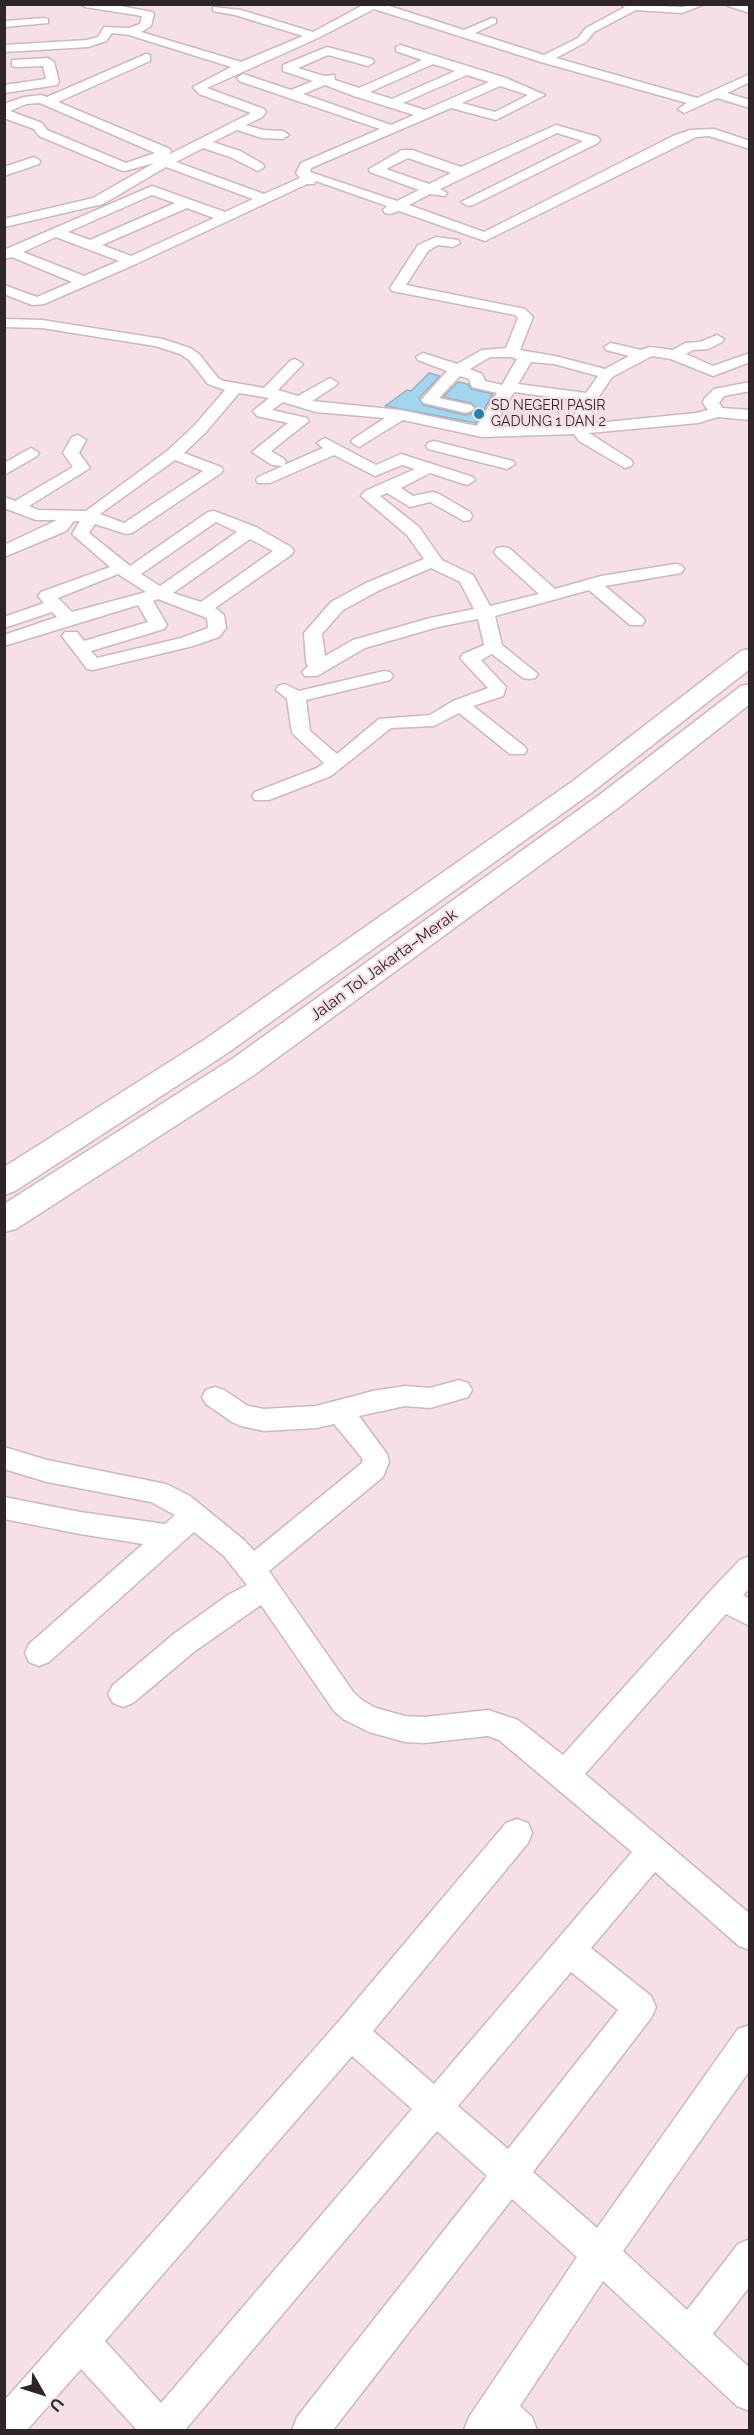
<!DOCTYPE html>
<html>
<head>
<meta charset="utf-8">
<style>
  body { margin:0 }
  #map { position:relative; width:754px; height:2435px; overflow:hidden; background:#f6dfe7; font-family:Raleway,sans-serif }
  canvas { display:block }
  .frame { position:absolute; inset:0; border:6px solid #2e2529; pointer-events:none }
  .north { position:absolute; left:12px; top:2363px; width:60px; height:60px; -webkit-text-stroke:4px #f6dfe7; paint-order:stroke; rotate:129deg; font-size:16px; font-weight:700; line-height:24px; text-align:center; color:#2e2529 }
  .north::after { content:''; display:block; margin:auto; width:21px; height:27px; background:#2e2529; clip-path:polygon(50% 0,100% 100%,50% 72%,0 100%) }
</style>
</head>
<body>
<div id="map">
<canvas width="754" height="2435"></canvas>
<div class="frame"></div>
<div class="north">U</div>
</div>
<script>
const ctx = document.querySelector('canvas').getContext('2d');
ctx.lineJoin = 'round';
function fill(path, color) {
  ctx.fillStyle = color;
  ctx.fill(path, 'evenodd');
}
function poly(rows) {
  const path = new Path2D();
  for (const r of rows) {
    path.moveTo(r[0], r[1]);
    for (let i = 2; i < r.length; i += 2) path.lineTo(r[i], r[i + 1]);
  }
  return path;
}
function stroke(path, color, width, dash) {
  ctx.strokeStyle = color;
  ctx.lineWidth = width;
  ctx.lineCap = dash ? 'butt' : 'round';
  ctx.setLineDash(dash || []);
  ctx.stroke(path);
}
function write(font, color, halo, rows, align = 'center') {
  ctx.font = font + ' Raleway,sans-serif';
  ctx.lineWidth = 4.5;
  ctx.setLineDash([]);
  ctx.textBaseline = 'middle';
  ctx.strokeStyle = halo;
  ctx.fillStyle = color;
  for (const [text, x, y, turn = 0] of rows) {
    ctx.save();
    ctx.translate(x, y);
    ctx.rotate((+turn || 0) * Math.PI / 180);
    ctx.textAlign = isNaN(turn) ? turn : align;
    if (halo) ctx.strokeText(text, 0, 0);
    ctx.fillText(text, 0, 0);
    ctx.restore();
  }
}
const building = poly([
  [429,373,440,376,419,398,423,405,465,415,473,413,476,408,471,403,443,397,458,382,468,384,471,389,493,394,476,423,385,406,407,390,411,391,429,373]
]);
const minor = poly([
  [80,4,110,4,152,12,154,14,151,26,141,32,241,62,303,36,235,15,213,11,213,7,241,10,313,32,365,4,383,4,464,30,492,18,496,19,496,23,475,33,544,55,578,38,586,28,625,7,620,4,681,7,705,4,682,13,636,10,594,32,586,42,556,58,697,98,750,74,750,82,727,93,750,100,750,108,717,98,684,113,678,109,687,103,541,62,374,9,318,38,207,88,264,109,266,112,262,117,246,125,263,130,283,131,289,135,283,139,262,138,237,130,213,142,240,151,263,164,264,167,258,171,230,157,203,148,176,162,264,194,300,178,296,173,301,163,380,129,239,81,237,78,243,74,291,90,313,81,283,71,283,65,327,47,372,59,374,62,368,66,328,55,298,68,324,76,334,75,335,80,359,88,422,60,396,51,396,47,400,45,506,78,545,95,496,120,451,108,311,168,310,172,397,201,419,190,370,172,369,169,402,150,412,150,461,167,556,125,598,137,600,140,598,143,473,205,468,206,461,202,583,141,557,133,440,189,447,193,445,196,430,194,409,205,484,232,673,136,690,130,714,129,750,141,750,149,709,136,696,137,485,241,399,211,390,214,385,213,383,210,387,206,316,181,314,184,307,184,136,264,44,304,32,305,4,294,4,285,37,297,72,282,12,257,4,259,4,250,152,186,225,212,253,199,166,167,103,204,4,227,4,219,93,198,154,163,125,171,120,170,39,136,34,129,4,118,4,104,24,97,41,95,47,97,146,54,150,55,150,61,58,102,170,149,171,152,168,155,251,113,199,94,193,87,231,67,129,35,112,33,106,41,88,47,4,52,4,45,87,40,98,37,104,27,129,28,140,24,142,16,85,7,80,4],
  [433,64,455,71,392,99,370,92,433,64],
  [467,75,489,82,425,110,403,103,467,75],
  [325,85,354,96,414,115,391,125,303,94,325,85],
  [500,86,528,95,495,112,462,103,500,86],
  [40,103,155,153,126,163,47,130,42,123,10,111,26,104,40,103],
  [408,158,451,173,429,184,386,169,408,158],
  [152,195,175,203,90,240,68,232,152,195],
  [187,208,214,218,131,256,102,245,187,208],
  [56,237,119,261,84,276,23,252,56,237],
  [727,4,750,6,750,13,728,6,727,4],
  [44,18,48,19,48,23,4,27,4,21,44,18],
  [48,58,54,62,59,82,57,85,4,93,4,85,46,79,43,66,16,67,12,66,12,60,48,58],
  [34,157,40,161,39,164,4,176,4,167,34,157],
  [436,237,458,240,460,243,453,247,438,245,428,251,406,285,525,309,533,317,520,350,555,356,605,369,629,356,606,350,604,347,611,343,641,350,650,347,673,350,685,343,700,342,717,335,724,339,722,342,708,349,693,350,686,354,713,366,750,353,750,362,713,376,671,359,652,356,612,377,598,398,587,424,696,413,708,410,703,403,704,399,714,389,750,382,750,391,724,396,719,403,722,408,750,410,750,420,718,417,698,423,589,433,631,460,633,463,631,466,625,468,579,441,574,434,482,437,403,420,359,447,351,442,353,439,385,418,316,412,283,402,272,410,307,418,309,421,271,451,284,459,286,462,284,465,323,448,317,443,325,438,376,465,401,454,473,477,475,480,467,485,430,473,401,488,413,496,433,492,439,494,470,512,472,516,470,520,464,521,430,502,410,507,387,493,380,496,419,527,442,560,473,575,490,606,539,594,497,556,494,552,497,548,503,547,509,548,555,589,601,576,675,564,681,565,684,569,681,573,605,586,642,617,645,621,642,625,630,625,589,590,495,616,502,645,538,674,535,678,529,679,523,678,492,654,481,660,506,687,503,696,473,706,524,746,527,750,524,754,510,754,459,713,434,726,391,728,331,776,269,800,255,800,252,796,255,792,317,768,324,763,292,733,287,699,276,690,278,686,285,684,299,691,384,671,390,672,393,676,390,680,306,700,310,731,337,754,379,719,430,715,453,701,488,688,460,658,463,654,484,645,478,619,438,627,365,648,317,676,305,676,302,672,308,666,306,662,304,633,331,602,366,583,424,559,407,535,361,496,365,491,415,469,402,465,375,476,334,455,270,483,258,483,256,480,258,477,283,466,272,465,252,452,288,423,257,416,253,411,269,398,239,393,206,432,184,453,221,467,223,470,221,473,132,533,126,534,95,524,89,533,130,566,208,512,214,511,256,527,291,547,294,551,291,555,215,608,224,615,226,628,219,637,193,646,93,670,87,669,62,636,65,632,77,632,84,641,148,622,138,605,4,646,4,635,57,617,52,612,4,628,4,617,44,603,38,596,41,592,110,567,72,534,80,521,74,521,66,531,4,557,4,545,57,520,36,520,4,508,4,497,15,501,73,467,63,453,72,437,78,435,86,440,79,453,90,468,29,506,38,510,86,511,167,451,194,426,225,390,208,384,189,360,180,354,155,346,42,328,4,327,4,319,42,320,163,339,190,348,199,354,218,378,224,381,264,388,290,361,295,359,303,364,278,390,298,396,330,378,338,383,335,386,312,401,400,410,477,426,497,393,472,387,469,379,460,376,439,398,471,405,474,408,471,411,466,413,424,403,421,400,424,397,447,371,418,360,416,357,423,353,457,364,482,350,506,348,518,318,515,315,392,291,390,288,418,245,436,237],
  [490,357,511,357,517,359,502,385,485,381,482,374,470,369,490,357],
  [531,362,554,364,598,376,586,393,518,384,531,362],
  [514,392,581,401,570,425,493,427,514,392],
  [175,460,203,471,124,523,100,514,175,460],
  [216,522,237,532,160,586,141,574,216,522],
  [250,539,273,551,201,602,173,593,250,539],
  [431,568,460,582,474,609,430,618,353,640,325,656,322,634,343,610,378,591,431,568],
  [118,574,146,592,72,612,58,598,118,574],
  [158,599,207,618,208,628,181,638,97,658,91,651,164,629,167,625,153,601,158,599],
  [434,441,513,461,515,464,507,469,428,449,426,446,428,443,434,441],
  [31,448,39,453,37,456,4,475,4,463,31,448],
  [459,1380,468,1383,472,1390,468,1397,430,1408,405,1406,359,1416,387,1454,389,1462,383,1477,269,1571,354,1693,363,1701,376,1708,405,1716,424,1717,488,1710,518,1720,563,1755,713,1588,740,1560,750,1556,750,1588,743,1595,750,1599,750,1626,726,1614,585,1774,750,1914,750,1950,739,1946,655,1872,591,1948,651,1996,656,2007,651,2018,533,2172,597,2228,738,2029,750,2025,750,2070,623,2251,687,2310,738,2244,750,2239,750,2286,713,2334,750,2368,750,2411,737,2406,603,2281,520,2406,532,2417,537,2430,464,2430,469,2417,577,2257,512,2199,333,2430,292,2430,297,2417,487,2176,437,2131,185,2430,137,2430,81,2369,27,2430,4,2430,4,2401,339,2021,506,1823,517,1819,528,1823,532,1833,528,1843,373,2031,434,2084,632,1852,499,1740,488,1736,424,1743,405,1742,369,1732,343,1719,334,1711,261,1605,195,1651,133,1703,123,1707,113,1703,108,1694,113,1685,175,1633,228,1595,247,1585,224,1556,194,1532,49,1662,39,1666,29,1662,25,1653,29,1644,143,1544,80,1534,4,1519,4,1497,80,1512,165,1524,175,1515,151,1502,47,1482,4,1469,4,1447,47,1460,166,1484,190,1496,244,1540,254,1551,362,1463,362,1458,334,1424,316,1428,264,1431,241,1426,232,1422,206,1404,202,1397,206,1390,215,1387,224,1390,248,1406,264,1409,316,1406,373,1391,405,1386,430,1388,459,1380],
  [571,1972,618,2010,508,2149,458,2106,571,1972],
  [352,2056,412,2109,161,2403,105,2341,352,2056]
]);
const highway = poly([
  [750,649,750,669,591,793,226,1054,15,1191,4,1195,4,1167,204,1040,573,781,741,651,750,649],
  [750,684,750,704,618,808,254,1075,16,1229,4,1232,4,1204,232,1059,598,796,741,686,750,684]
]);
const markers = [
  [479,414,6,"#1d85ae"]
];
const farPoinames = [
  ["SD NEGERI PASIR",491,406],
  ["GADUNG 1 DAN 2",491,422]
];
const streetNames = [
  ["Jalan Tol Jakarta–Merak",384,965,-36]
];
fill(building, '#a2d6f0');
stroke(building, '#9aafba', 1.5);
stroke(minor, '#ceb7bf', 3);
stroke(highway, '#ceb7bf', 3);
fill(minor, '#fff');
fill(highway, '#fff');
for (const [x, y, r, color] of markers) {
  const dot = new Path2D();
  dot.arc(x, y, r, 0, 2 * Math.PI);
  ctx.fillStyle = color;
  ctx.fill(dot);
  stroke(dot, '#f6dfe7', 2);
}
write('14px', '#2e2529', '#f6dfe7', farPoinames, 'left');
write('16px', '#2e2529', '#f6dfe7', streetNames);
</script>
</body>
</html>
